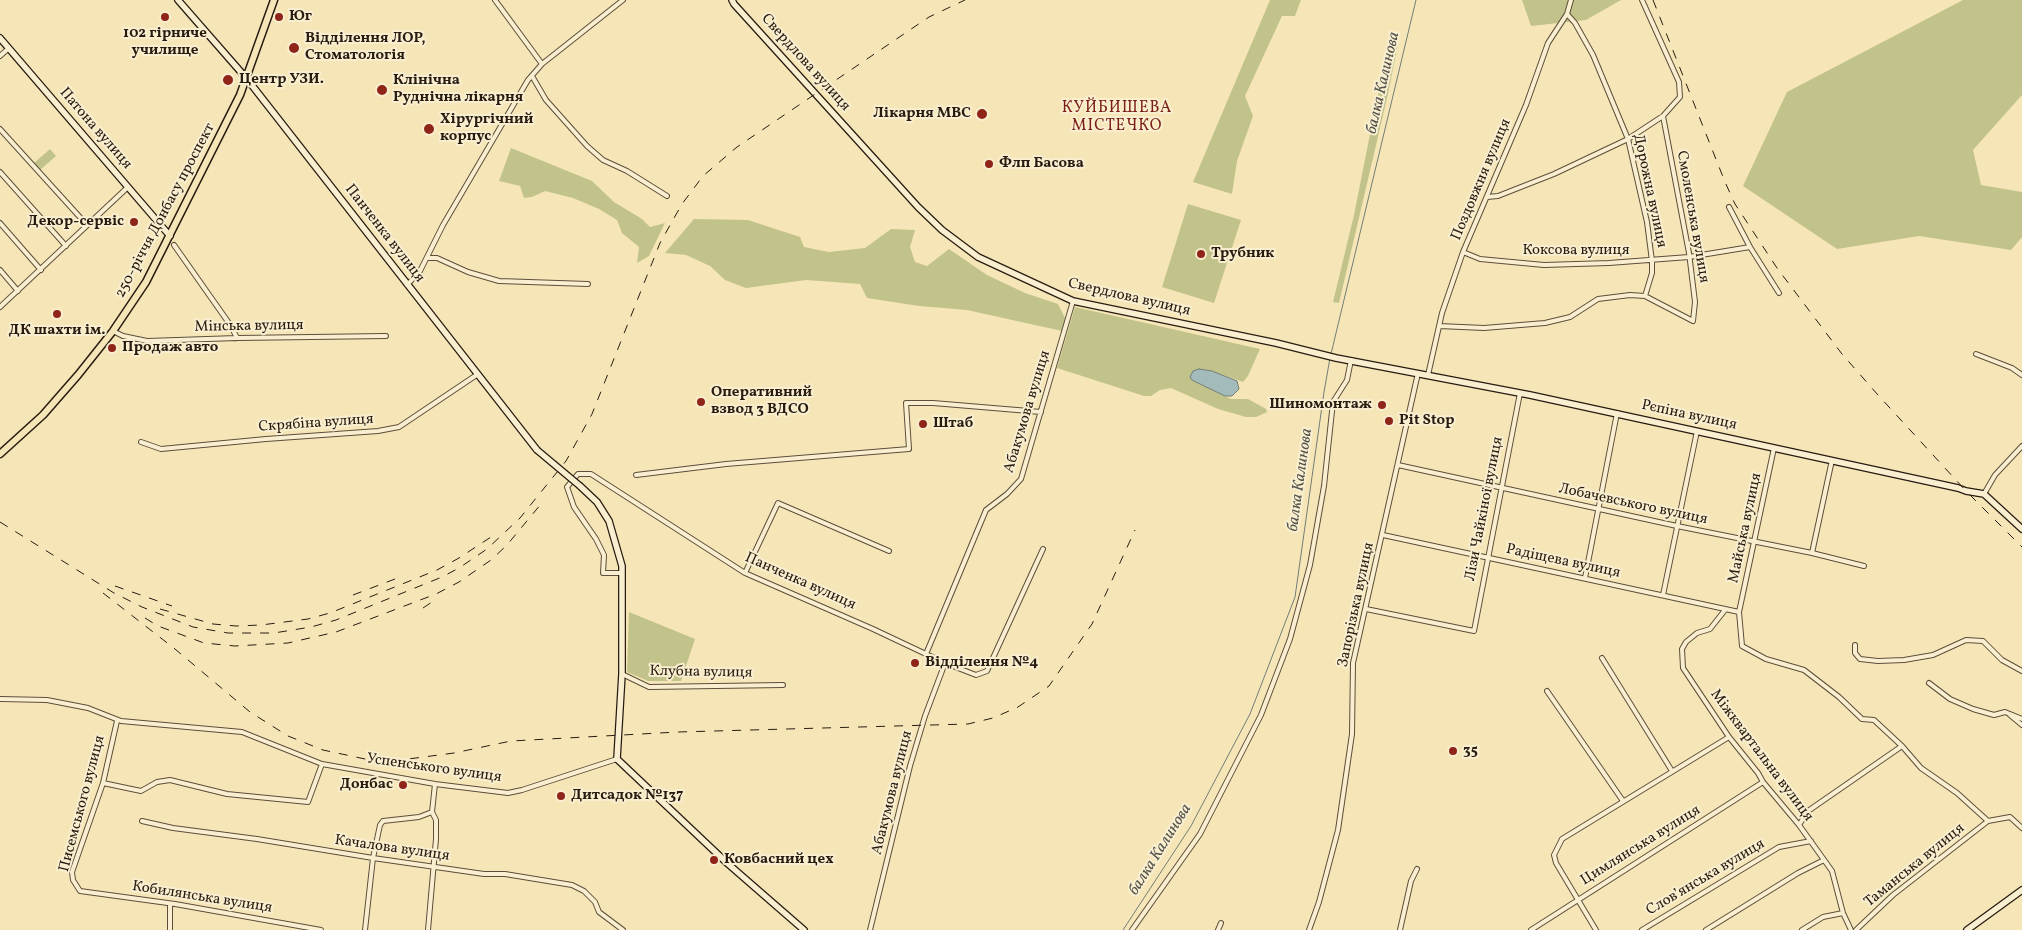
<!DOCTYPE html>
<html>
<head>
<meta charset="utf-8">
<style>
  body { margin:0 }
  canvas { display:block; background:#f6e6b7 }
</style>
</head>
<body>
<canvas width="2022" height="930"></canvas>
<script>
const ctx = document.querySelector('canvas').getContext('2d');
ctx.lineJoin = 'round';
function fill(path, color) {
  ctx.fillStyle = color;
  ctx.fill(path, 'evenodd');
}
function poly(rows) {
  const path = new Path2D();
  for (const r of rows) {
    path.moveTo(r[0], r[1]);
    for (let i = 2; i < r.length; i += 2) path.lineTo(r[i], r[i + 1]);
  }
  return path;
}
function stroke(path, color, width, dash) {
  ctx.strokeStyle = color;
  ctx.lineWidth = width;
  ctx.lineCap = dash ? 'butt' : 'round';
  ctx.setLineDash(dash || []);
  ctx.stroke(path);
}
function write(font, color, halo, rows, align = 'center') {
  ctx.font = font + ' Vollkorn,serif';
  ctx.lineWidth = 4;
  ctx.setLineDash([]);
  ctx.textBaseline = 'middle';
  ctx.strokeStyle = halo;
  ctx.fillStyle = color;
  for (const [text, x, y, turn = 0] of rows) {
    ctx.save();
    ctx.translate(x, y);
    ctx.rotate((+turn || 0) * Math.PI / 180);
    ctx.textAlign = isNaN(turn) ? turn : align;
    if (halo) ctx.strokeText(text, 0, 0);
    ctx.fillText(text, 0, 0);
    ctx.restore();
  }
}
const green = poly([
  [1270,0,1301,0,1295,16,1282,16,1245,96,1253,116,1237,161,1232,194,1193,182],
  [1522,0,1621,0,1586,20,1531,26],
  [1963,0,2022,0,2022,95,1973,150,1981,185,2022,192,2022,237,2011,250,1919,236,1837,249,1743,186,1787,92],
  [1390,33,1398,44,1388,94,1339,303,1333,302,1354,215],
  [511,148,592,181,614,202,642,219,650,227,665,223,649,256,637,263,639,247,622,233,617,220,599,209,573,198,545,191,532,197,524,198,520,186,499,181],
  [50,149,56,156,40,170,34,163],
  [1188,204,1241,220,1214,303,1162,287],
  [694,219,748,220,800,237,804,247,829,252,865,248,891,229,915,230,910,247,915,262,927,266,949,249,987,275,1025,293,1058,304,1065,318,1062,331,967,310,919,306,867,298,860,284,806,280,746,288,725,280,710,266,686,255,665,253],
  [1075,307,1260,349,1248,376,1243,382,1212,371,1199,369,1192,380,1231,399,1248,399,1266,409,1267,412,1256,417,1246,417,1218,409,1171,388,1160,390,1151,396,1144,396,1057,368],
  [629,612,695,639,681,681,648,681,627,672]
]);
const water = poly([
  [1199,369,1212,371,1237,381,1239,389,1232,396,1225,396,1198,383,1192,380,1190,377,1193,371,1199,369]
]);
const stream = poly([
  [1331,354,1416,0],
  [1123,930,1191,826,1250,714,1295,597,1324,392,1330,358]
]);
const street = poly([
  [495,0,542,64],
  [1567,14,1575,23,1593,55,1628,139,1647,222,1652,261,1652,273,1645,296],
  [0,56,9,48],
  [532,76,546,100,587,146,603,160,627,171,667,196],
  [0,129,87,225],
  [0,172,66,246],
  [1487,197,1498,196,1554,174,1628,139,1663,116,1680,97,1679,82,1642,0],
  [1729,207,1750,247,1779,293],
  [0,223,41,270],
  [174,245,231,326,237,338],
  [1463,252,1480,259,1544,265,1609,263,1689,257,1750,247],
  [427,258,437,258,468,272,499,281,588,284],
  [0,270,18,291],
  [407,285,420,271,443,225,528,80,542,64,623,0],
  [0,307,128,187],
  [1439,326,1484,328,1545,323,1570,317,1598,299,1630,295,1645,296,1693,321,1695,302,1689,253,1663,116],
  [113,331,123,336,147,341,237,338,386,336],
  [1976,354,2012,368,2022,375],
  [1428,375,1442,313,1463,252,1526,105,1548,43,1567,14,1571,0],
  [141,442,161,449,266,439,378,431,399,427,478,374],
  [1774,448,1739,612,1742,646,1766,659,1804,670,1839,697,1862,719,1874,720,1902,746,1921,768,1957,793,1988,821,2010,817,2022,828],
  [1398,465,1677,526,1812,553,1864,566],
  [636,475,726,464,909,449,906,403,933,403,1041,412],
  [1984,494,1995,475,2022,446],
  [1383,535,1739,612],
  [1812,553,1832,460],
  [622,573,603,573,604,555,596,539,574,507,567,487,578,474,591,474,745,573,873,629,945,663,976,675,987,671,1043,549],
  [745,573,778,503,889,551],
  [1585,578,1617,413],
  [1663,595,1697,431],
  [1366,609,1474,631,1520,393],
  [1725,610,1710,629,1697,633,1686,642,1682,649,1683,668,1729,737,1758,773,1763,782,1799,825,1832,871,1843,913,1851,930],
  [1855,645,1855,653,1860,659,1878,661,1904,660,1933,655,1966,640,1983,641,2002,660,2022,671],
  [926,654,986,510,1007,494,1021,479,1073,301],
  [1602,658,1672,771],
  [622,674,649,687,783,685],
  [1929,683,1950,699,1973,709,1994,715,2005,712,2022,719],
  [1547,691,1623,801],
  [0,699,47,700,88,708,121,721,242,732,322,764,435,784,508,793,522,790,617,759],
  [2010,715,2022,725],
  [117,721,103,783,72,872,73,880,80,891,175,904,321,930],
  [103,783,141,791,157,782,170,780,227,794,308,802,322,764],
  [142,821,173,828,257,839,373,858,484,874,505,874,572,885,584,891,595,902,599,912,623,930],
  [1799,825,1808,811,1902,746],
  [170,904,170,930],
  [365,930,373,858,380,825,383,821,419,817,432,812,435,784],
  [428,930,436,839,436,820,432,812],
  [870,930,910,766,925,716,945,663],
  [1132,930,1200,834,1261,715,1290,639,1310,565,1324,486,1333,402,1347,380,1351,360],
  [1218,930,1221,923],
  [1309,930,1319,902,1338,830,1352,734,1353,663,1418,373],
  [1400,930,1411,881,1417,869],
  [1531,930,1763,782],
  [1596,930,1556,863,1554,855,1562,839,1729,737],
  [1642,930,1779,847,1811,841],
  [1706,930,1798,873,1824,860],
  [1802,930,1823,917,1843,913],
  [1856,930,1893,895,1988,821]
]);
const secondary = poly([
  [178,0,247,79,537,450],
  [732,0,734,4,918,207,942,230,978,257,1073,301,1276,343,1336,358,1530,395,1958,488,1966,491,1984,494,2022,529],
  [0,38,170,236],
  [580,486,597,502,609,521,622,566,622,674,617,759,727,863,804,930],
  [1967,930,2022,890]
]);
const primary = poly([
  [0,454,43,415,78,375,113,331,146,282,240,95,274,0]
]);
const rail = poly([
  [1653,0,1725,182,1735,204,1777,268,1842,354,1878,395,1966,491,2022,547],
  [0,522,114,593,142,607,193,627,228,633,274,633,311,627,336,620,442,577,459,568,487,549,520,518,566,461,592,414,660,243,682,204,703,176,737,147,929,17,965,0],
  [115,586,172,606],
  [103,593,175,649,250,712,288,736,323,750,365,759,393,761,454,753,511,741,678,732,968,724,993,718,1018,707,1049,686,1092,624,1135,530],
  [353,595,395,579],
  [423,608,438,598],
  [160,609,213,624,236,626,261,625,308,619,330,613,437,570,459,558,491,537],
  [145,618,158,626,204,643,235,646,288,643,336,632,436,594,459,582,491,560,507,545,541,504]
]);
const secondaryBridge = poly([
  [537,450,580,486]
]);
const markers = [
  [165,17,5,"#8f2418"],
  [279,17,5,"#8f2418"],
  [294,48,6,"#8f2418"],
  [228,80,6,"#8f2418"],
  [382,90,6,"#8f2418"],
  [982,114,6,"#8f2418"],
  [429,129,6,"#8f2418"],
  [989,164,5,"#8f2418"],
  [134,222,5,"#8f2418"],
  [1201,254,5,"#8f2418"],
  [57,314,5,"#8f2418"],
  [112,348,5,"#8f2418"],
  [701,402,5,"#8f2418"],
  [1382,405,5,"#8f2418"],
  [1389,421,5,"#8f2418"],
  [923,424,5,"#8f2418"],
  [915,663,5,"#8f2418"],
  [1453,751,5,"#8f2418"],
  [403,785,5,"#8f2418"],
  [561,796,5,"#8f2418"],
  [714,860,5,"#8f2418"]
];
const poiNames = [
  ["Юг",289,17],
  ["102 гірниче",165,34,"center"],
  ["училище",165,51,"center"],
  ["Відділення ЛОР,",305,39],
  ["Стоматологія",305,56],
  ["Центр УЗИ.",239,80],
  ["Клінічна",393,81],
  ["Руднічна лікарня",393,98],
  ["Лікарня МВС",971,114,"right"],
  ["Хірургічний",440,120],
  ["корпус",440,137],
  ["Флп Басова",999,164],
  ["Декор-сервіс",124,222,"right"],
  ["Трубник",1211,254],
  ["ДК шахти ім.",57,331,"center"],
  ["Продаж авто",122,348],
  ["Оперативний",711,393],
  ["взвод 3 ВДСО",711,410],
  ["Шиномонтаж",1372,405,"right"],
  ["Pit Stop",1399,421],
  ["Штаб",933,424],
  ["Відділення №4",925,663],
  ["35",1463,751],
  ["Донбас",393,785,"right"],
  ["Дитсадок №137",571,796],
  ["Ковбасний цех",724,860]
];
const streetNames = [
  ["Свердлова вулиця",805,63,48],
  ["Патона вулиця",95,129,49],
  ["Поздовжня вулиця",1482,180,-67],
  ["Дорожна вулиця",1649,191,78],
  ["250-річчя Донбасу проспект",166,211,-62],
  ["Смоленська вулиця",1692,217,80],
  ["Панченка вулиця",384,234,52],
  ["Коксова вулиця",1576,251],
  ["Свердлова вулиця",1129,298,13],
  ["Мінська вулиця",249,327,-1],
  ["Абакумова вулиця",1028,412,-73],
  ["Рєпіна вулиця",1689,416,12],
  ["Скрябіна вулиця",316,424,-4],
  ["Лобачевського вулиця",1633,505,12],
  ["Лізи Чайкіної вулиця",1485,509,-79],
  ["Майська вулиця",1746,528,-78],
  ["Радіщева вулиця",1563,562,12],
  ["Панченка вулиця",800,582,24],
  ["Запорізька вулиця",1357,605,-78],
  ["Клубна вулиця",701,673,1],
  ["Міжквартальна вулиця",1761,756,53],
  ["Успенського вулиця",434,769,8],
  ["Абакумова вулиця",893,793,-76],
  ["Писемського вулиця",83,804,-75],
  ["Цимлянська вулиця",1641,846,-32],
  ["Качалова вулиця",392,849,8],
  ["Таманська вулиця",1915,866,-39],
  ["Слов’янська вулиця",1706,878,-31],
  ["Кобилянська вулиця",202,898,9]
];
const waterNames = [
  ["балка Калинова",1384,83,-77],
  ["балка Калинова",1301,480,-82],
  ["балка Калинова",1161,850,-58]
];
const neighbourhoodNames = [
  ["КУЙБИШЕВА",1117,109],
  ["МІСТЕЧКО",1117,127]
];
fill(green, '#c2c38a');
fill(water, '#a3bcbb');
stroke(water, '#727c77', 1);
stroke(stream, '#727c77', 1);
stroke(street, '#5c4e3a', 6);
stroke(secondary, '#281b10', 8);
stroke(primary, '#281b10', 9);
stroke(street, '#f9efd0', 4);
stroke(secondary, '#f9efd0', 5.5);
stroke(primary, '#f6e6b7', 6);
stroke(rail, '#281b10', 1, [9, 9]);
stroke(secondaryBridge, '#281b10', 8, []);
stroke(secondaryBridge, '#f9efd0', 5.5);
for (const [x, y, r, color] of markers) {
  const dot = new Path2D();
  dot.arc(x, y, r, 0, 2 * Math.PI);
  ctx.fillStyle = color;
  ctx.fill(dot);
  stroke(dot, '#f9efd0', 2);
}
write('bold 15px', '#281b10', '#f9efd0', poiNames, 'left');
write('15px', '#281b10', '#f9efd0', streetNames);
write('italic 16px', '#53534c', '#f9efd0', waterNames);
ctx.letterSpacing = '1px';
write('16px', '#7a1f14', '#f9efd0', neighbourhoodNames);
ctx.letterSpacing = '0px';
</script>
</body>
</html>
